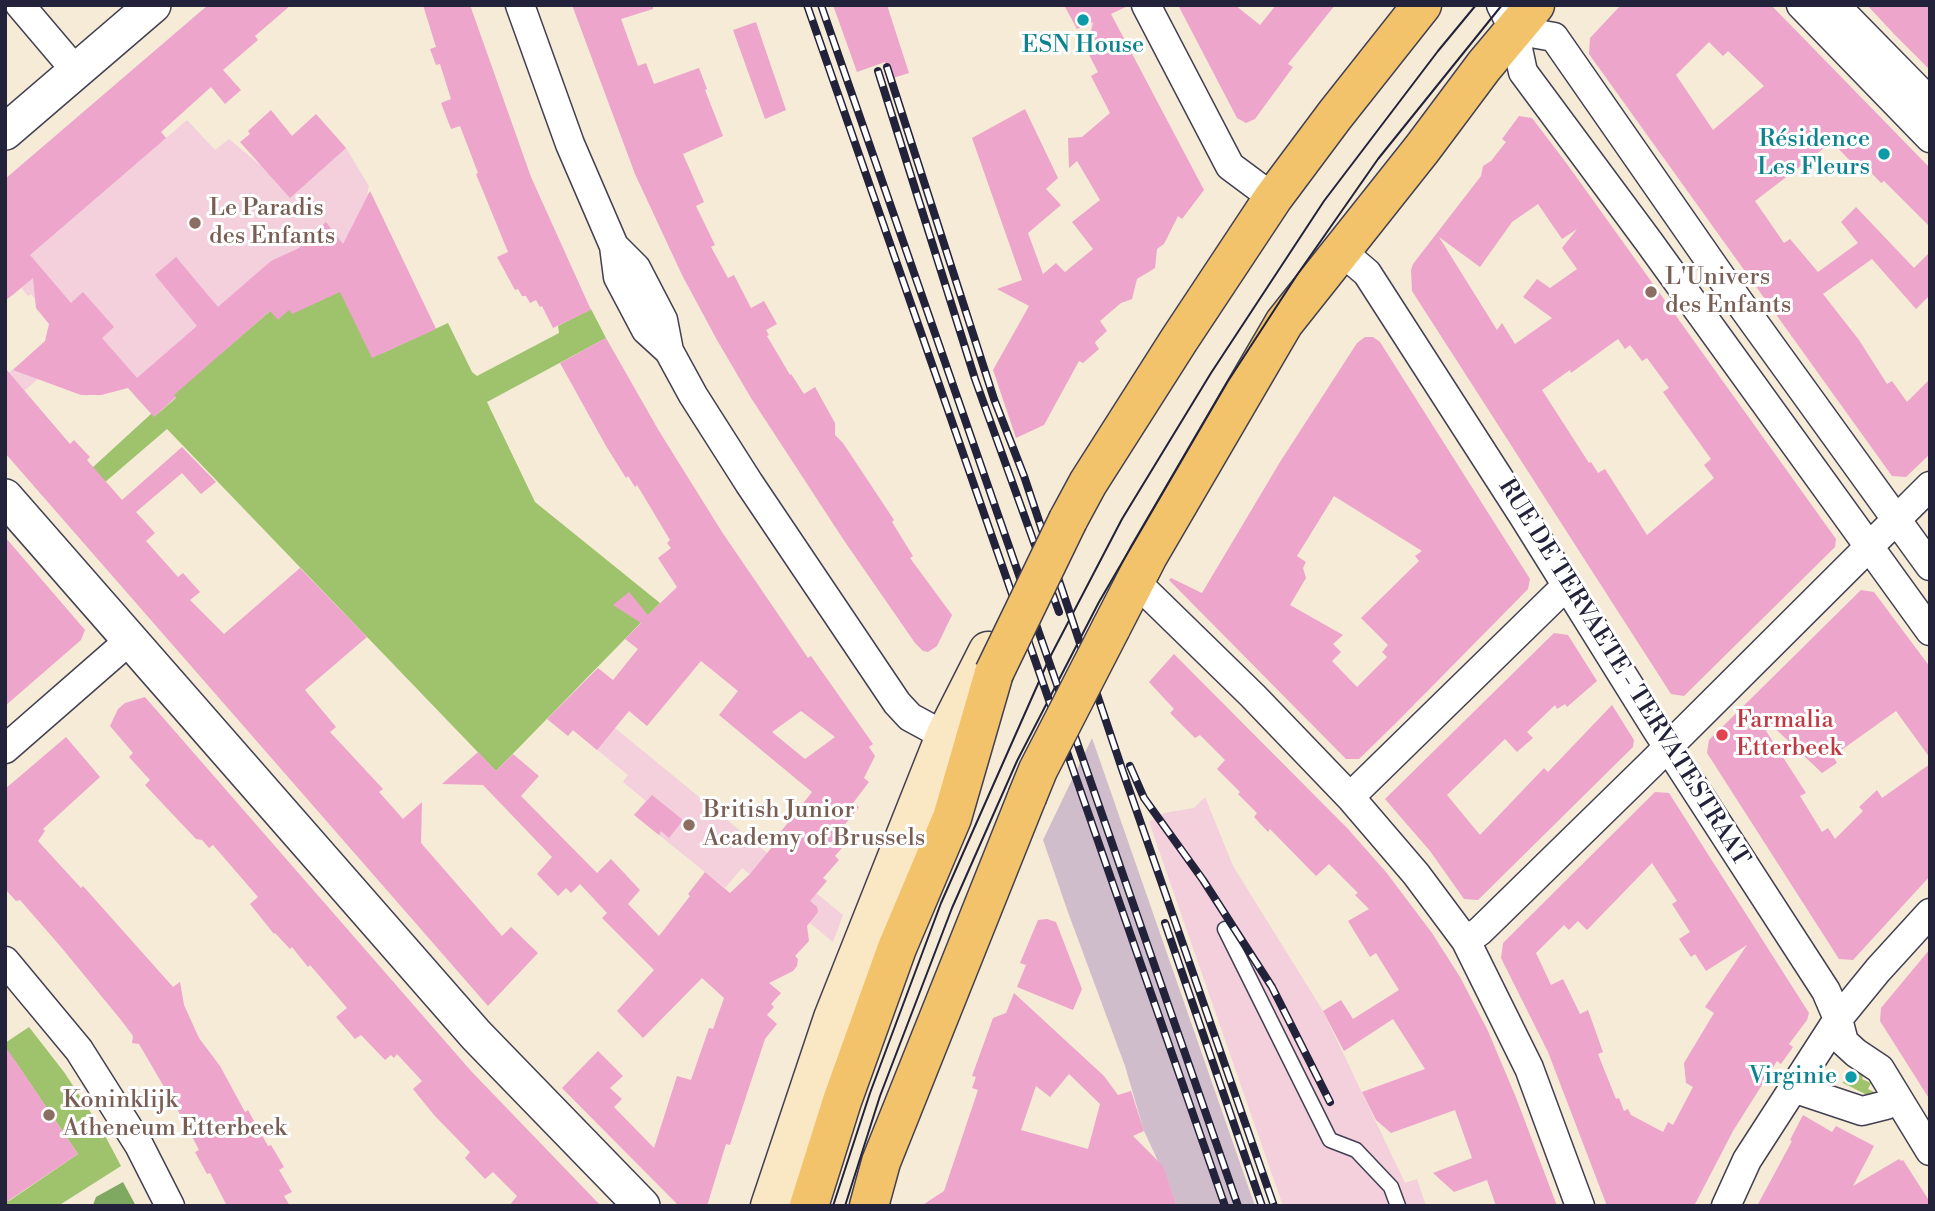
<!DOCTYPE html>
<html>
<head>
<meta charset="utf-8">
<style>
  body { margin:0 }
  #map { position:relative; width:1935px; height:1211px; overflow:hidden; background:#f5ebd7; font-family:"Libre Bodoni",serif }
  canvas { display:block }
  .frame { position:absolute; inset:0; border:7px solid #22223b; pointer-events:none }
</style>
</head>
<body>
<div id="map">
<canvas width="1935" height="1211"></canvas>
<div class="frame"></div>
</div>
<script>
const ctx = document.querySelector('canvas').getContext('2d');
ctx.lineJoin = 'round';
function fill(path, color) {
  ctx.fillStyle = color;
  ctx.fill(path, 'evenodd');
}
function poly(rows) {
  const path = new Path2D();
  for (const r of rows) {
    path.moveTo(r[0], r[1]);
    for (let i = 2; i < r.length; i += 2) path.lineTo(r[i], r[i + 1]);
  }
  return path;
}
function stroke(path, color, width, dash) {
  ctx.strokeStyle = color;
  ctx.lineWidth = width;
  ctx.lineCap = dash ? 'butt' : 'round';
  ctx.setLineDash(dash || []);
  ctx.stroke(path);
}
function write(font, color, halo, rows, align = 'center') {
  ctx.font = font + ' "Libre Bodoni",serif';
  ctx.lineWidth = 6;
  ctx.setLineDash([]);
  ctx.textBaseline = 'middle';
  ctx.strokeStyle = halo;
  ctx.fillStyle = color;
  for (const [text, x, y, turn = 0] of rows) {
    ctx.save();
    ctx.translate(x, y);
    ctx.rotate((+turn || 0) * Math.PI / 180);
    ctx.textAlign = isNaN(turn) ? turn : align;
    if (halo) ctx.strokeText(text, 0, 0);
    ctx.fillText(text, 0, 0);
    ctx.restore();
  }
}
const built = poly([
  [316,114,346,148,369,186,367,194,371,193,436,329,383,354,289,294,184,387,176,397,155,416,128,387,107,392,108,393,101,395,88,394,87,396,40,377,5,408,5,376,48,339,48,330,52,320,37,310,36,306,37,302,31,294,28,296,21,288,12,296,5,288,5,179,152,121,166,138,187,120,215,150,229,139,260,165],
  [553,714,615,728,843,915,833,942,742,868,725,888,634,815,646,801,623,782,628,775],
  [1205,797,1233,866,1323,1011,1405,1183,1417,1179,1426,1206,1283,1206,1149,822,1164,813,1194,808]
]);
const industrial = poly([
  [1092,738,1255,1206,1177,1206,1170,1187,1144,1131,1125,1066,1069,915,1043,840]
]);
const green = poly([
  [346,275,383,353,448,323,472,372,477,376,559,333,558,326,591,309,606,338,487,402,535,502,660,603,496,771,167,429,104,483,92,468,152,413,155,416,176,398,173,395,183,386,290,294],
  [29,1027,64,1072,101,1128,121,1166,58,1206,5,1206,5,1197,9,1201,78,1154,15,1061,5,1067,5,1043],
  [1854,1067,1865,1072,1862,1079,1871,1083,1868,1089,1878,1094,1875,1099,1843,1083,1845,1078,1848,1079]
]);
const forest = poly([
  [123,1182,136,1206,93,1205,96,1197]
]);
const building = poly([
  [208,5,291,5,255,36,258,40,223,70,241,90,225,104,211,87,161,132,166,138,30,255,71,303,83,292,114,327,102,338,137,378,197,326,155,275,176,257,218,307,271,261,299,248,326,222,343,244,370,191,436,329,372,358,340,292,292,314,289,310,278,320,270,311,174,395,176,397,154,417,128,388,101,395,81,395,13,370,45,341,49,324,36,308,33,278,5,301,5,179],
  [423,5,470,5,531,177,591,310,553,328,542,306,540,307,536,300,530,303,526,296,522,296,518,289,515,290,497,257,508,252,476,174,478,173,460,126,451,129,441,103,451,99,440,64,436,65,430,49,436,47],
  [572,5,653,5,653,9,621,19,638,66,646,63,654,84,699,68,707,89,705,90,723,136,683,154,704,202,696,206,715,245,711,247,728,278,734,275,751,308,764,301,777,324,766,330,769,335,767,336,790,375,791,374,804,394,815,387,835,423,835,435,843,443,894,520,892,522,913,556,910,558,952,615,937,646,928,652,923,651,915,643,843,539,751,398,717,340,682,275,635,174],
  [833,5,887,5,909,73,890,79,885,62,857,72],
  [1064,5,1130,5,1111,14,1204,190,1182,219,1178,216,1164,244,1157,249,1155,268,1137,279,1132,299,1121,303,1100,321,1107,331,1096,341,1095,343,1099,349,1083,363,1079,361,1044,425,1016,438,993,370,1029,306,997,289,1022,280,972,138,1025,109,1058,178,1046,189,1061,205,1028,233,1043,274,1056,263,1065,272,1093,249,1072,222,1100,200,1077,161,1069,168,1068,138,1082,137,1110,113,1091,76,1098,72,1087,51,1093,22,1077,29],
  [1178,5,1235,5,1260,25,1276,5,1335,5,1288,64,1293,67,1255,119,1246,123,1237,118],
  [1621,5,1771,5,1930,168,1930,227,1884,181,1881,183,1864,165,1859,170,1832,142,1755,201,1784,243,1790,239,1818,272,1858,243,1841,222,1856,207,1914,268,1930,252,1930,295,1916,309,1872,259,1823,294,1859,340,1887,384,1892,381,1907,402,1930,379,1930,454,1906,477,1892,476,1589,54,1590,38],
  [1709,42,1723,56,1728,51,1764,86,1713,130,1676,75],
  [1867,5,1930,5,1930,70,1895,35],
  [756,22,786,110,765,119,733,30],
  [271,110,292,136,316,114,346,148,290,198,240,142,250,134,248,131],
  [1519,116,1532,118,1567,164,1836,539,1835,547,1684,696,1671,694,1412,291,1411,270,1413,264,1481,176,1483,166,1491,161,1506,142,1502,139],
  [1538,204,1562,239,1577,229,1562,248,1577,269,1550,288,1537,279,1523,297,1552,318,1515,344,1502,323,1497,330,1439,237,1480,267,1512,222],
  [1618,339,1625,349,1630,345,1642,361,1647,358,1669,388,1663,392,1665,395,1711,459,1704,465,1714,478,1647,535,1605,469,1598,473,1591,462,1589,463,1542,390,1570,370,1571,373],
  [1365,337,1373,337,1380,342,1530,579,1528,589,1397,722,1359,759,1346,759,1169,580,1171,578,1202,593,1280,462,1357,343],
  [1334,496,1422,551,1415,556,1419,561,1361,618,1388,645,1382,652,1387,657,1357,687,1332,661,1341,652,1333,644,1343,635,1290,605,1306,578,1303,568,1306,562,1297,556],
  [606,338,659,431,722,532,808,658,811,656,873,744,869,747,875,756,864,778,869,782,853,803,859,807,838,833,848,841,835,856,839,860,823,878,827,881,810,901,817,907,818,912,807,926,809,941,795,956,798,959,797,966,793,971,769,983,781,993,771,1004,774,1007,767,1015,777,1024,765,1039,730,1145,726,1144,707,1206,679,1206,562,1088,598,1051,623,1076,610,1088,622,1099,614,1107,654,1148,677,1076,691,1080,709,1028,713,1029,724,998,702,978,643,1038,617,1011,654,970,602,918,607,913,580,884,571,893,566,888,558,896,537,874,552,857,483,785,442,784,478,752,496,771,513,754,539,776,521,796,597,873,611,859,640,890,628,904,659,936,690,896,688,894,705,872,730,893,750,874,781,836,779,834,812,792,719,715,738,691,701,661,647,726,629,711,597,750,573,730,568,736,547,719,598,668,613,680,638,649,625,639,641,623,613,605,629,592,648,615,677,587,658,558,671,548,667,543,670,540,637,485,635,487,628,476,626,478,606,446,560,363],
  [801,711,835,737,805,759,772,732],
  [5,368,70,444,74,440,90,457,87,460,122,500,182,447,216,482,201,494,182,473,136,512,155,533,146,541,178,577,183,573,200,592,190,600,224,634,300,568,367,637,305,690,336,727,330,732,383,789,379,792,403,819,422,802,421,843,502,936,511,927,538,953,488,1006,5,453],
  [5,537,85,630,81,640,5,706],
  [1861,590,1874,592,1930,667,1930,758,1896,711,1833,756,1837,763,1822,773,1763,717,1759,720,1806,793,1800,796,1822,832,1828,828,1835,839,1863,811,1859,807,1877,790,1882,798,1930,764,1930,876,1853,960,1839,959,1707,753,1709,740],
  [1554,633,1568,635,1597,681,1567,707,1565,704,1557,709,1555,705,1527,732,1533,738,1517,752,1505,739,1447,795,1480,835,1544,768,1548,772,1612,705,1634,740,1633,747,1478,900,1464,899,1430,851,1385,799],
  [1174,654,1348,829,1386,872,1432,933,1460,977,1488,1031,1517,1100,1557,1206,1496,1206,1487,1180,1454,1192,1433,1173,1472,1158,1455,1110,1391,1133,1376,1120,1362,1092,1425,1069,1393,1019,1344,1051,1323,1011,1341,1000,1353,1019,1399,990,1376,953,1370,957,1348,921,1369,909,1355,895,1358,893,1329,864,1316,876,1270,829,1268,832,1254,817,1257,813,1238,794,1240,792,1217,769,1225,760,1200,735,1195,738,1170,713,1174,709,1149,682],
  [145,697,471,1071,601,1206,509,1206,517,1196,493,1172,485,1179,465,1158,470,1152,434,1115,413,1089,422,1081,397,1054,394,1058,391,1055,385,1060,361,1035,355,1039,336,1017,347,1008,310,965,308,967,292,947,290,949,275,933,274,934,250,904,258,897,213,845,209,848,202,840,196,839,145,785,150,780,129,757,133,753,110,726,118,709,125,703],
  [66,737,100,777,43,829,45,831,38,841,81,888,83,886,173,987,180,982,184,1005,199,1038,220,1066,245,1112,248,1110,268,1146,271,1145,284,1167,279,1170,292,1192,284,1196,290,1206,227,1206,210,1173,207,1174,195,1152,199,1150,184,1121,139,1044,132,1043,133,1036,121,1020,61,947,20,900,16,901,5,889,5,789],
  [1655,792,1669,793,1809,1013,1807,1020,1789,1044,1793,1047,1781,1064,1777,1061,1733,1131,1694,1206,1607,1206,1548,1052,1501,958,1503,943],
  [1652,863,1677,901,1672,904,1690,932,1679,939,1691,957,1695,954,1706,971,1747,945,1705,1007,1714,1013,1684,1063,1686,1083,1693,1087,1673,1125,1668,1122,1663,1132,1631,1115,1628,1109,1624,1111,1619,1098,1616,1099,1598,1054,1603,1052,1588,1010,1580,1014,1563,979,1551,985,1536,953,1564,925,1569,930,1578,921,1587,930],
  [652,795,683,820,669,838,661,831,659,835,634,815],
  [1047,919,1056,922,1082,989,1073,1010,1017,987,1026,965,1020,963,1038,920],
  [1930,949,1930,1100,1880,1021,1881,1008],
  [1014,993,1104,1076,1118,1095,1131,1091,1144,1131,1133,1136,1163,1166,1177,1206,921,1206,944,1191,978,1090,972,1088,976,1077,972,1076,993,1018,1006,1013],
  [1069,1074,1100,1104,1088,1149,1021,1130,1036,1086,1050,1097],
  [5,1046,78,1154,5,1203],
  [1803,1115,1832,1132,1836,1126,1874,1146,1853,1186,1899,1159,1901,1161,1903,1160,1930,1202,1930,1206,1757,1206,1792,1141,1790,1140]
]);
const service = poly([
  [1225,929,1330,1140,1356,1150,1391,1187,1398,1206]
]);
const minor = poly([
  [20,5,76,71],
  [520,5,570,144,614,246,618,277,646,330,669,351,693,395,749,483,897,703,910,717,945,736],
  [1146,5,1230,166,1273,198],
  [1501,5,1514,30,1523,72,1649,242,1930,631],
  [1801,5,1930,138],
  [1835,5,1930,102],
  [1514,30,1554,37,1721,277,1930,566],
  [614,246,636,268,663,320,669,351],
  [1340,250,1367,273,1524,517,1655,727,1826,991,1838,1019,1844,1042,1856,1053,1880,1069,1930,1151],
  [1135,581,1253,696,1350,797,1416,874,1466,941,1529,1068,1580,1206],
  [5,749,131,639],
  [1350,797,1567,585],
  [1466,941,1480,931,1651,764,1930,486],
  [5,961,79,1050,139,1145,170,1206],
  [1793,1088,1862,1111,1886,1105,1897,1098],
  [1726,1206,1747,1160,1838,1019,1878,970,1930,913]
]);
const tertiary = poly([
  [5,132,153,5],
  [5,497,476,1035,642,1206]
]);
const secondary = poly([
  [770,1206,833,1018,945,736,988,651]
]);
const primary = poly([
  [1068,520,1088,483,1179,340,1273,198,1335,115,1422,5],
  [1111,628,1148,556,1284,323,1422,149,1484,66,1535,5],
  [809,1206,842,1101,897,948,952,818,994,673],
  [869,1206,881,1162,1027,797]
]);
const tram = poly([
  [833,1206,870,1093,941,903,1049,659,1122,519,1211,373,1324,201,1438,51,1476,5],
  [845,1206,880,1096,952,908,1017,761,1099,602,1228,381,1297,275,1378,159,1502,5]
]);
const rail = poly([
  [807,5,1225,1206],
  [821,5,1238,1206],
  [887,67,994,399,1024,476,1122,769,1274,1206],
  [878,71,975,379,1059,612],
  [1130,766,1144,798,1203,880,1272,987,1330,1102],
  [1165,923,1262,1206]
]);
const primaryBridge = poly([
  [994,673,1068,520],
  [1027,797,1038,770,1111,628]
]);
const markers = [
  [1083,20,7,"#0f9aa8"],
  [1884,154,7,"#0f9aa8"],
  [195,223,7,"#8d6e63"],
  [1651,292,7,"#8d6e63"],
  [1722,735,7,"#e0444e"],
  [689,825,7,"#8d6e63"],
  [1851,1077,7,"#0f9aa8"],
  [49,1115,7,"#8d6e63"]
];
const cultureNames = [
  ["ESN House",1083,46,"center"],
  ["Résidence",1870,140],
  ["Les Fleurs",1870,168],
  ["Virginie",1837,1077]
];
const educationNames = [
  ["Le Paradis",209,209],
  ["des Enfants",209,237],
  ["L'Univers",1665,278],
  ["des Enfants",1665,306],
  ["British Junior",703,811],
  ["Academy of Brussels",703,839],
  ["Koninklijk",63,1101],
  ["Atheneum Etterbeek",63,1129]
];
const streetNames = [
  ["RUE DE TERVAETE - TERVATESTRAAT",1623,673,58]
];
const healthNames = [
  ["Farmalia",1736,721],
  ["Etterbeek",1736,749]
];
fill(built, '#f4cfdc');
fill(industrial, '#d0bdcc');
fill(green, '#9fc36d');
fill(forest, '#7fa960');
fill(building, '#eda5cc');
stroke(service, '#424052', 17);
stroke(minor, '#424052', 31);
stroke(tertiary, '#424052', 38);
stroke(secondary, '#424052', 41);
stroke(primary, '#424052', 41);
stroke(service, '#fff', 14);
stroke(minor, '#fff', 28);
stroke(tertiary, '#fff', 35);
stroke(secondary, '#fae7c3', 38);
stroke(primary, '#f2c36a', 38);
stroke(tram, '#22223b', 2);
stroke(rail, '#22223b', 8);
stroke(rail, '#fff', 5, [16]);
stroke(primaryBridge, '#424052', 41, []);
stroke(primaryBridge, '#f2c36a', 38);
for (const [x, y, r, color] of markers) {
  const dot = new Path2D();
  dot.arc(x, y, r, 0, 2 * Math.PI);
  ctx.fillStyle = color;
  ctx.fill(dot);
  stroke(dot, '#fff', 2.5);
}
write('24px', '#0d838f', '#fff', cultureNames, 'right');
write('24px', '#785e54', '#fff', educationNames, 'left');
write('24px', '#22223b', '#fff', streetNames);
write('24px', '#be3a42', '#fff', healthNames, 'left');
</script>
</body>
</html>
